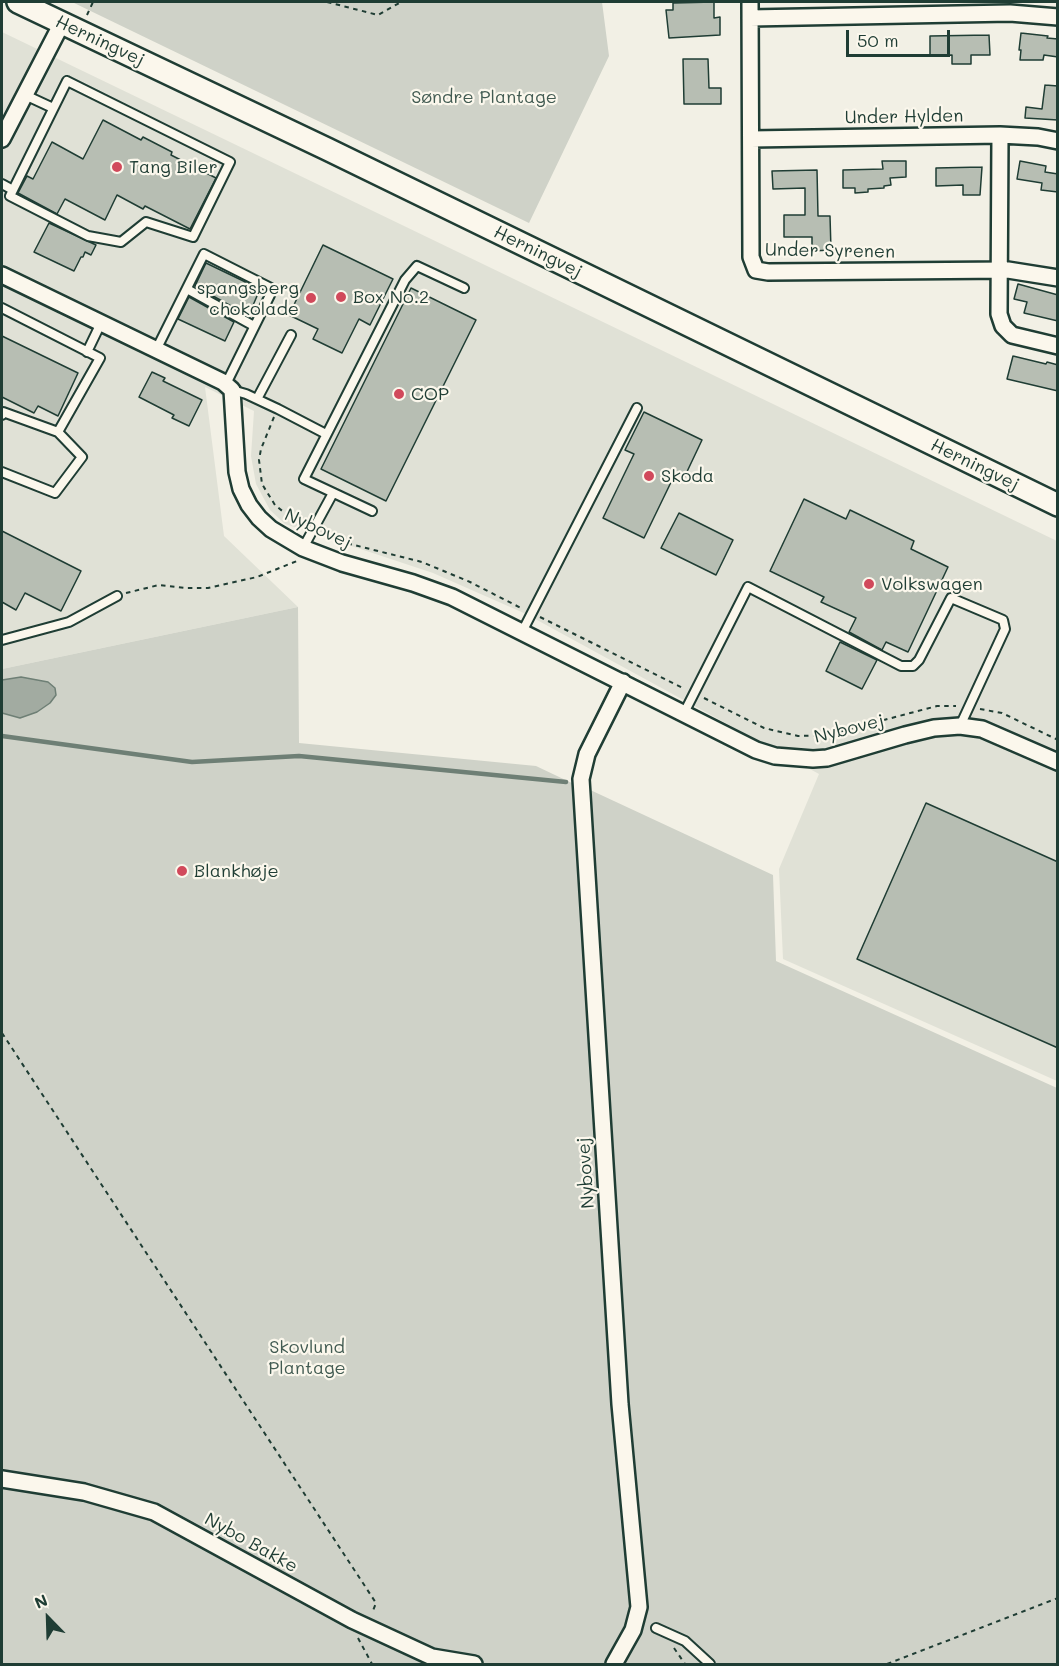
<!DOCTYPE html>
<html>
<head>
<meta charset="utf-8">
<style>
  body { margin:0 }
  #map { position:relative; width:1059px; height:1666px; overflow:hidden; background:#f2f0e5; font-family:Mali,sans-serif }
  canvas { display:block }
  .frame { position:absolute; inset:0; border:3px solid #1f3d34; pointer-events:none }
  .north { position:absolute; left:18px; top:1588px; width:60px; height:60px; -webkit-text-stroke:4px #fbf7ec; paint-order:stroke; rotate:337deg; font-size:16px; font-weight:700; line-height:24px; text-align:center; color:#1f3d34 }
  .north::after { content:''; display:block; margin:auto; width:21px; height:27px; background:#1f3d34; clip-path:polygon(50% 0,100% 100%,50% 72%,0 100%) }
  .scale { position:absolute; left:846px; top:30px; width:104px; height:27px; box-sizing:border-box; border:3px solid #1f3d34; border-top:0; padding-left:8px; font-size:18px; line-height:21px; white-space:nowrap; color:#1f3d34; -webkit-text-stroke:4px #fbf7ec; paint-order:stroke }
</style>
</head>
<body>
<div id="map">
<canvas width="1059" height="1666"></canvas>
<div class="frame"></div>
<div class="north">N</div>
<div class="scale">50 m</div>
</div>
<script>
const ctx = document.querySelector('canvas').getContext('2d');
ctx.lineJoin = 'round';
function fill(path, color) {
  ctx.fillStyle = color;
  ctx.fill(path, 'evenodd');
}
function poly(rows) {
  const path = new Path2D();
  for (const r of rows) {
    path.moveTo(r[0], r[1]);
    for (let i = 2; i < r.length; i += 2) path.lineTo(r[i], r[i + 1]);
  }
  return path;
}
function stroke(path, color, width, dash) {
  ctx.strokeStyle = color;
  ctx.lineWidth = width;
  ctx.lineCap = dash ? 'butt' : 'round';
  ctx.setLineDash(dash || []);
  ctx.stroke(path);
}
function write(font, color, halo, rows, align = 'center') {
  ctx.font = font + ' Mali,sans-serif';
  ctx.lineWidth = 4.5;
  ctx.setLineDash([]);
  ctx.textBaseline = 'middle';
  ctx.strokeStyle = halo;
  ctx.fillStyle = color;
  for (const [text, x, y, turn = 0] of rows) {
    ctx.save();
    ctx.translate(x, y);
    ctx.rotate((+turn || 0) * Math.PI / 180);
    ctx.textAlign = isNaN(turn) ? turn : align;
    if (halo) ctx.strokeText(text, 0, 0);
    ctx.fillText(text, 0, 0);
    ctx.restore();
  }
}
const built = poly([
  [2,32,1057,541,1057,1081,783,959,779,869,819,774,526,614,433,573,285,524,270,510,256,484,251,456,254,411,205,387,224,536,298,607,2,669]
]);
const green = poly([
  [72,2,602,2,609,56,529,223],
  [298,607,299,743,536,766,576,785,611,1202,586,788,773,875,776,961,1057,1088,1057,1664,2,1664,2,669]
]);
const water = poly([
  [21,677,48,682,55,688,56,695,50,703,37,712,20,718,2,713,2,680,21,677]
]);
const stream = poly([
  [2,736,192,762,299,756,566,782]
]);
const building = poly([
  [714,2,714,18,720,17,720,35,669,38,666,10,673,10,673,3,714,2],
  [1021,33,1048,36,1047,38,1058,39,1058,57,1044,55,1043,60,1020,60,1021,50,1019,50,1021,33],
  [989,35,990,55,971,55,971,64,952,64,952,55,930,56,930,36,989,35],
  [683,59,708,59,709,88,721,88,721,104,684,104,683,59],
  [1045,85,1058,86,1058,120,1025,118,1026,107,1042,109,1045,85],
  [103,120,141,140,143,137,172,152,171,155,216,178,190,229,145,206,143,209,117,195,105,220,65,199,57,214,18,193,27,176,33,179,52,142,83,159,103,120],
  [882,161,906,161,906,177,890,178,891,185,884,186,884,188,868,189,868,192,855,193,855,188,843,188,843,170,883,169,882,161],
  [1020,161,1046,166,1045,172,1058,174,1058,192,1041,190,1042,183,1017,179,1020,161],
  [982,167,980,195,963,195,963,185,936,186,936,168,982,167],
  [817,170,818,216,830,216,831,250,812,251,812,237,784,237,784,215,805,215,805,188,773,189,772,171,817,170],
  [49,223,96,245,91,255,85,252,83,257,81,257,74,271,34,252,49,223],
  [323,245,393,279,370,325,359,319,342,353,313,339,318,329,289,315,323,245],
  [206,263,260,289,251,310,242,306,240,311,195,286,206,263],
  [1018,284,1058,295,1058,321,1024,313,1027,302,1014,299,1018,284],
  [411,288,476,320,386,501,321,469,411,288],
  [189,297,234,322,225,341,178,319,189,297],
  [2,336,78,373,58,416,38,406,34,413,2,397,2,336],
  [1013,356,1046,364,1047,362,1058,365,1058,391,1007,379,1013,356],
  [152,372,165,378,163,381,202,400,189,426,172,418,174,415,139,397,152,372],
  [644,412,702,440,684,478,675,474,644,538,603,518,634,454,625,450,644,412],
  [804,499,846,519,850,510,914,541,911,549,948,567,908,652,886,642,882,650,849,632,856,618,821,602,824,597,770,571,804,499],
  [679,513,733,540,716,575,661,548,679,513],
  [2,531,81,571,61,611,25,593,16,610,2,602,2,531],
  [840,642,877,660,862,689,826,671,840,642],
  [926,803,1058,862,1058,1048,857,959,926,803]
]);
const path = poly([
  [327,2,378,15,401,2],
  [87,15,93,2],
  [274,417,261,449,259,460,262,484,275,505,286,514,304,523],
  [323,532,346,543,422,562,470,582,521,608],
  [126,593,159,585,186,588,208,588,257,577,297,561],
  [540,617,685,689],
  [704,698,764,728,798,736,827,735,937,706,956,706],
  [980,709,1002,713,1058,740],
  [2,1033,376,1603,372,1613],
  [358,1638,372,1664],
  [674,1648,685,1664],
  [887,1664,1058,1598]
]);
const service = poly([
  [67,81,230,162,193,237,146,222,121,242,88,236,10,196,67,81],
  [25,95,53,108],
  [2,184,13,190],
  [187,289,254,326],
  [2,308,100,358,58,432],
  [156,350,204,254,273,289,226,384],
  [87,352,101,323],
  [232,390,246,394,278,409,326,434],
  [257,399,291,335],
  [2,415,3,412,58,432,82,457,55,493,2,472],
  [372,511,304,479,405,280,417,266,464,288],
  [303,548,333,493],
  [522,632,637,408],
  [2,640,69,622,117,596],
  [684,713,748,587,901,666,913,666,919,660,951,598,1003,620,1005,629,960,726],
  [656,1628,685,1641,710,1664]
]);
const minor = poly([
  [750,2,751,257,756,270,768,272,1008,270,1058,278],
  [750,18,1010,13,1058,17],
  [1000,135,999,314,1003,326,1012,335,1058,346],
  [2,139,62,23],
  [751,139,1000,135,1038,137,1058,141],
  [2,275,223,382,232,390,237,472,241,489,249,505,259,518,271,529,303,548,342,563,413,583,452,597,756,750,775,756,813,759,827,758,905,735,934,728,960,726,982,729,1058,762],
  [2,1479,84,1492,154,1512,352,1620,432,1657,474,1664],
  [614,1664,633,1630,639,1607,620,1404,581,779,587,754,623,682]
]);
const secondary = poly([
  [18,2,327,149,1058,505]
]);
const markers = [
  [117,167,6,"#d1495b"],
  [341,297,6,"#d1495b"],
  [311,298,6,"#d1495b"],
  [399,394,6,"#d1495b"],
  [649,476,6,"#d1495b"],
  [869,584,6,"#d1495b"],
  [182,871,6,"#d1495b"]
];
const streetNames = [
  ["Herningvej",100,41,25],
  ["Under Hylden",904,117,-1],
  ["Under Syrenen",830,251,1],
  ["Herningvej",538,252,26],
  ["Herningvej",975,465,26],
  ["Nybovej",318,529,25],
  ["Nybovej",849,729,-14],
  ["Nybovej",586,1173,-94],
  ["Nybo Bakke",251,1543,29]
];
const parkNames = [
  ["Søndre Plantage",484,97],
  ["Skovlund",307,1347],
  ["Plantage",307,1368]
];
const poiNames = [
  ["Tang Biler",129,167],
  ["spangsberg",299,288,"right"],
  ["chokolade",299,309,"right"],
  ["Box No.2",353,297],
  ["COP",411,394],
  ["Skoda",661,476],
  ["Volkswagen",881,584],
  ["Blankhøje",194,871]
];
fill(built, '#e0e1d6');
fill(green, '#cfd2c8');
fill(water, '#a2aba1');
stroke(water, '#6e7f75', 1.5);
stroke(stream, '#6e7f75', 4.5);
fill(building, '#b7beb3');
stroke(building, '#1f3d34', 1.5);
stroke(service, '#1f3d34', 12);
stroke(minor, '#1f3d34', 20);
stroke(secondary, '#1f3d34', 26);
stroke(path, '#1f3d34', 2, [4.5, 4.5]);
stroke(service, '#fbf7ec', 8);
stroke(minor, '#fbf7ec', 15);
stroke(secondary, '#fbf7ec', 21);
for (const [x, y, r, color] of markers) {
  const dot = new Path2D();
  dot.arc(x, y, r, 0, 2 * Math.PI);
  ctx.fillStyle = color;
  ctx.fill(dot);
  stroke(dot, '#fbf7ec', 2);
}
write('18px', '#1f3d34', '#fbf7ec', streetNames);
write('18px', '#425b52', '#fbf7ec', parkNames);
write('18px', '#1f3d34', '#fbf7ec', poiNames, 'left');
</script>
</body>
</html>
